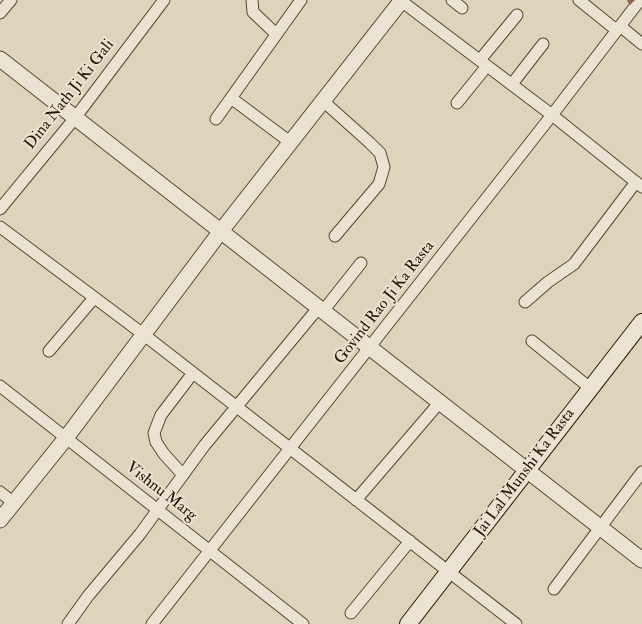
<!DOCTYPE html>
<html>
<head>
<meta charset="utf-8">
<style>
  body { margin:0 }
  canvas { display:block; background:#ded4bb }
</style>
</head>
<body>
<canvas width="642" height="624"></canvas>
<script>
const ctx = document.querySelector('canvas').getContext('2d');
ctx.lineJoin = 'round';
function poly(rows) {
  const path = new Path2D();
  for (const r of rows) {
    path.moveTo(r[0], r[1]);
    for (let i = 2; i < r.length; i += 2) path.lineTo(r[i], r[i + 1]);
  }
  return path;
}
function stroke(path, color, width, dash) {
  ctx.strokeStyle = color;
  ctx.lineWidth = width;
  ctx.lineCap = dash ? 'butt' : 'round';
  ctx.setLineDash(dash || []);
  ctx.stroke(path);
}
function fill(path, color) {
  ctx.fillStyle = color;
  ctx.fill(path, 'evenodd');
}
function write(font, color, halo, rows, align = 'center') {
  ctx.font = font + ' "IM FELL Double Pica",serif';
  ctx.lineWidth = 4;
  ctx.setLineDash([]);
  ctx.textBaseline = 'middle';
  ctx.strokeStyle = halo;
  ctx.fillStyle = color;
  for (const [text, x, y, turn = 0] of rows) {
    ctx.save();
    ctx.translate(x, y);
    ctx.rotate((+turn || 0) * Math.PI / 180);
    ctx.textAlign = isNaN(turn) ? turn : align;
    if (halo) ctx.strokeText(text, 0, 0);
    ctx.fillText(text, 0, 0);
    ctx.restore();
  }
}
const minor = poly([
  [252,0,253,12,276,34],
  [400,0,552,115,642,187],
  [452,0,462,8],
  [579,0,615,29,620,26,642,44],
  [0,13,11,0],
  [480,60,517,15],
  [512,84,543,44],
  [231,98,290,142],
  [323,101,370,143,380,153,384,167,379,184,335,236],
  [457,103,487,66],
  [216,119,301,0],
  [0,209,75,118,164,0],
  [0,227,143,334,516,624],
  [525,302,548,282,574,264,636,182],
  [323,311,361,263],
  [532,341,590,388],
  [49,351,94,298],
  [0,386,303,624],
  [183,475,164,454,156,442,154,433,161,415,193,373],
  [0,492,14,503],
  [356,500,440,402],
  [554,589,642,472],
  [351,613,410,541],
  [68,624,88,596,140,534,204,446,319,307],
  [152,624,552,115,640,0]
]);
const tertiary = poly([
  [0,59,642,560],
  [0,520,66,438,221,231,402,0]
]);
const secondary = poly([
  [408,624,642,322]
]);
const shadedWall = poly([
  [628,0,635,0,630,5,627,1]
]);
const streetNames = [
  ["Dina Nath Ji Ki Gali",70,95,-52],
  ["Govind Rao Ji Ka Rasta",385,303,-52],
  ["Jai Lal Munshi Ka Rasta",525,473,-53],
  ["Vishnu Marg",161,492,38]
];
stroke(minor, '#58462f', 13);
stroke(tertiary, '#58462f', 17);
stroke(secondary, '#2b1600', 18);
stroke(minor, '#eae3d3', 11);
stroke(tertiary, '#eae3d3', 15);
stroke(secondary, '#eae3d3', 16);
fill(shadedWall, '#8e6650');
write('16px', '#2b1600', '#eae3d3', streetNames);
</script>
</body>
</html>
